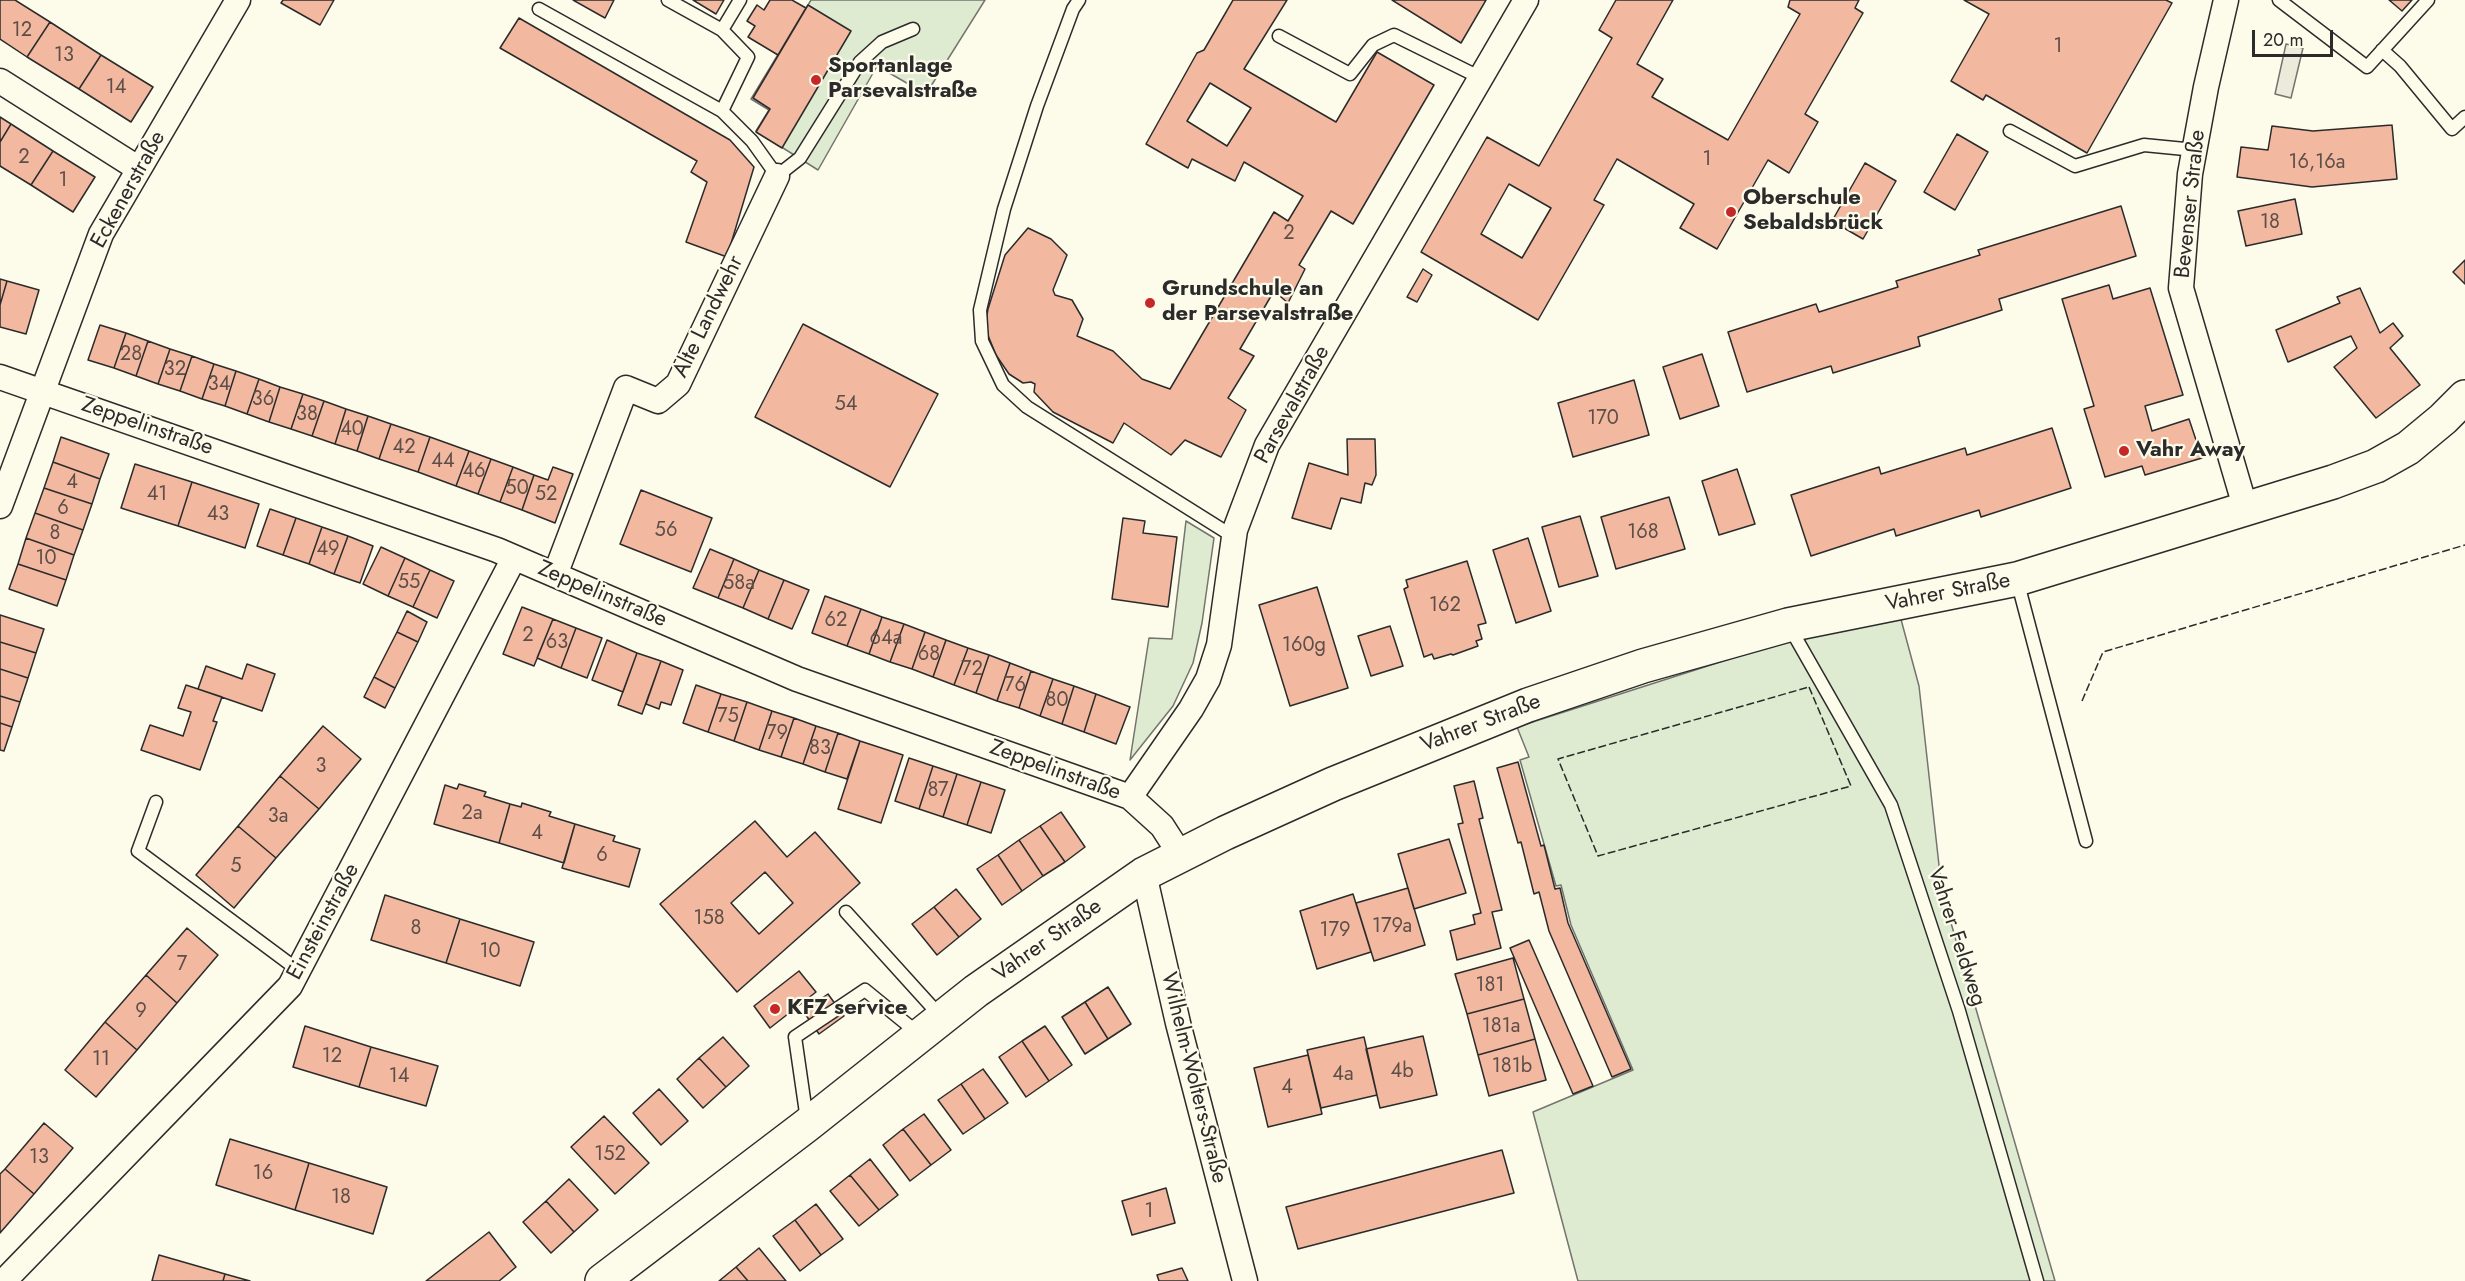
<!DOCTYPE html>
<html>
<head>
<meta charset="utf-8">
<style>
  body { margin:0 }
  #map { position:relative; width:2465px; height:1281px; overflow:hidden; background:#fdfbea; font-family:Jost,sans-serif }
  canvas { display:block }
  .scale { position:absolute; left:2252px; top:30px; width:81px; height:27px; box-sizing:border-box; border:3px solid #2b2b2b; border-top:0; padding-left:8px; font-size:18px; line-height:21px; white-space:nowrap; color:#2b2b2b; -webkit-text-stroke:4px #fdfbea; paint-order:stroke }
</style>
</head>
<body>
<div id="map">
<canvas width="2465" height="1281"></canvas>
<div class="scale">20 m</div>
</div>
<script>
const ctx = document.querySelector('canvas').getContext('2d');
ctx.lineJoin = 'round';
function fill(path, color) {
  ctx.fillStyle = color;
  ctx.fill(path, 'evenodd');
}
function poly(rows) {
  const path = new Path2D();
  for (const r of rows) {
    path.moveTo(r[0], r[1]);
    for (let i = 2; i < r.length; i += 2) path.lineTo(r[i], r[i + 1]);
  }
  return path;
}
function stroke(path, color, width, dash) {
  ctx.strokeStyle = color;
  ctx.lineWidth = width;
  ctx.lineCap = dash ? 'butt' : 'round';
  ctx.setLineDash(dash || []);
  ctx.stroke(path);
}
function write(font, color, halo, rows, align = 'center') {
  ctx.font = font + ' Jost,sans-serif';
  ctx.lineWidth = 4.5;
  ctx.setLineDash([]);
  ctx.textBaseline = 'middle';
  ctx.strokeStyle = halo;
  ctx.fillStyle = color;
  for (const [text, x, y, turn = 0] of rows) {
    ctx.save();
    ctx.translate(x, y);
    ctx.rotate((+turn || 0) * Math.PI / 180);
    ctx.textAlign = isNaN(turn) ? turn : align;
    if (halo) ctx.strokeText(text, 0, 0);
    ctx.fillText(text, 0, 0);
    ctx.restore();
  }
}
const green = poly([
  [811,0,985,0,926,94,877,66,818,170,756,131,769,110,751,99,811,0],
  [1186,521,1214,538,1202,623,1193,663,1173,706,1130,760,1149,638,1172,639,1186,521],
  [1899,612,1919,686,1942,892,2055,1281,1578,1281,1533,1112,1633,1070,1571,925,1561,885,1556,886,1520,760,1529,757,1517,727,1792,639,1899,612]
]);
const parking = poly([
  [2286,44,2303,48,2291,98,2275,94,2286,44]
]);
const building = poly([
  [0,0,15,0,50,22,27,57,0,39,0,0],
  [283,0,334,0,320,25,281,3,283,0],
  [573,0,614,0,605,18,573,0],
  [693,0,724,0,716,14,693,0],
  [770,0,792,0,806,8,778,55,748,37,755,26,747,21,757,5,764,10,770,0],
  [1233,0,1287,0,1244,69,1336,122,1377,52,1434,85,1353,224,1331,211,1299,265,1305,269,1288,303,1274,291,1240,349,1254,356,1228,398,1246,410,1221,457,1185,440,1171,455,1124,423,1113,443,1053,412,1034,392,1035,384,1031,382,1023,383,1009,374,996,355,985,328,988,309,1005,255,1028,228,1051,239,1067,255,1053,290,1055,295,1072,300,1083,319,1077,336,1113,351,1142,379,1170,389,1274,212,1288,221,1303,196,1244,162,1235,181,1192,159,1188,168,1146,144,1197,53,1204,50,1233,0],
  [1210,83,1251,108,1227,146,1187,121,1210,83],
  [1392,0,1486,0,1461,43,1392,0],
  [1616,0,1673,0,1637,64,1663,79,1652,97,1728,140,1800,14,1788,7,1790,0,1859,0,1855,8,1863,13,1805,114,1818,122,1789,173,1768,160,1717,249,1680,228,1694,204,1617,159,1594,200,1604,205,1538,320,1421,252,1487,137,1539,166,1612,38,1599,30,1616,0],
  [1509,184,1551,208,1522,258,1481,234,1509,184],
  [1964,0,2166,0,2172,3,2087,153,1986,95,1983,100,1951,81,1989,14,1964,0],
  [2389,0,2412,0,2402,11,2389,0],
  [808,5,851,31,782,148,756,132,770,109,753,98,808,5],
  [519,18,730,140,754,167,727,257,686,242,707,182,691,172,697,161,500,48,519,18],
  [50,22,101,55,79,89,27,57,50,22],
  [101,55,153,87,131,122,79,89,101,55],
  [0,117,11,124,0,142,0,117],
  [11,124,53,151,31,185,0,166,0,142,11,124],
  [2392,125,2397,179,2312,187,2237,177,2241,147,2268,150,2272,126,2313,131,2392,125],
  [1957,134,1988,152,1955,210,1924,192,1957,134],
  [53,151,95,177,73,212,31,185,53,151],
  [1865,163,1896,181,1863,239,1832,221,1865,163],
  [2295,199,2302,234,2246,246,2238,211,2295,199],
  [2121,206,2136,256,1999,299,2002,310,1918,337,1920,346,1833,373,1831,366,1747,392,1728,332,1816,304,1819,312,1898,287,1896,281,1980,255,1978,250,2121,206],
  [2465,260,2465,284,2453,272,2465,260],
  [1423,269,1432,275,1417,302,1407,297,1423,269],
  [0,279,7,281,0,305,0,279],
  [7,281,39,290,26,334,0,327,0,305,7,281],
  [2109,285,2113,299,2150,288,2183,395,2145,406,2152,431,2189,419,2202,458,2145,475,2142,466,2105,477,2084,409,2094,406,2062,299,2109,285],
  [2360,288,2380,333,2393,323,2403,336,2390,348,2420,385,2376,418,2334,367,2357,348,2351,336,2288,362,2276,330,2340,303,2337,297,2360,288],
  [803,324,938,394,890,487,755,417,803,324],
  [100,325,126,333,114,368,88,360,100,325],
  [126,333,148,341,136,376,114,368,126,333],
  [148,341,170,349,158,384,136,376,148,341],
  [170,349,192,356,180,391,158,384,170,349],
  [1702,354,1719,406,1680,419,1663,367,1702,354],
  [192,356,214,364,202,399,180,391,192,356],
  [214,364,236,371,225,406,202,399,214,364],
  [236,371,259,379,247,414,225,406,236,371],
  [259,379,280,387,269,422,247,414,259,379],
  [1634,380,1649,435,1573,457,1558,403,1634,380],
  [280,387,303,394,291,429,269,422,280,387],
  [303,394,324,401,312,436,291,429,303,394],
  [324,401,346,409,335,444,312,436,324,401],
  [346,409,368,416,357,451,335,444,346,409],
  [368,416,391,424,379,459,357,451,368,416],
  [391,424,430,437,418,472,379,459,391,424],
  [2052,428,2071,488,1981,517,1979,510,1896,536,1894,529,1811,556,1791,495,1879,467,1881,474,1965,448,1967,455,2052,428],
  [61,437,109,454,100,479,53,462,61,437],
  [430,437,469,451,456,486,418,472,430,437],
  [1347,439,1375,439,1376,475,1372,485,1365,483,1361,503,1341,498,1331,529,1292,518,1309,463,1348,475,1347,439],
  [469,451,491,459,478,494,456,486,469,451],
  [491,459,513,467,500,502,478,494,491,459],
  [53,462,100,479,92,504,44,488,53,462],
  [135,464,192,482,178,526,121,508,135,464],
  [513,467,534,475,522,510,500,502,513,467],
  [553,467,573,474,555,523,522,510,534,475,548,480,553,467],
  [1737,469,1755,524,1719,535,1702,481,1737,469],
  [192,482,259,504,245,548,178,526,192,482],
  [44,488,92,504,83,530,35,513,44,488],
  [641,490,712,518,691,572,620,544,641,490],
  [1669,497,1685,549,1616,569,1601,517,1669,497],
  [270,509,296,518,283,555,257,546,270,509],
  [35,513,83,530,74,555,26,538,35,513],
  [1580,516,1598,576,1559,587,1542,527,1580,516],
  [296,518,322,527,309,564,283,555,296,518],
  [1123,518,1145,521,1143,533,1177,537,1168,607,1112,599,1123,518],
  [322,527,348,536,334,574,309,564,322,527],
  [348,536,373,546,360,583,334,574,348,536],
  [26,538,74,555,66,580,18,564,26,538],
  [1528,538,1551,611,1516,623,1493,550,1528,538],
  [381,547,405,558,388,596,363,584,381,547],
  [710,549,734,559,718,598,693,588,710,549],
  [405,558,430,570,413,607,388,596,405,558],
  [734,559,759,570,743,608,718,598,734,559],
  [1467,561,1486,623,1478,625,1482,639,1476,641,1478,646,1453,655,1451,654,1434,659,1432,654,1424,657,1404,589,1408,587,1406,580,1467,561],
  [18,564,66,580,57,606,9,589,18,564],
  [430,570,454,581,437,618,413,607,430,570],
  [759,570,784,580,768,619,743,608,759,570],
  [784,580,809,590,792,629,768,619,784,580],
  [1317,587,1348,688,1290,706,1259,605,1317,587],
  [825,596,861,609,847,646,812,633,825,596],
  [522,607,553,619,534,666,503,654,522,607],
  [861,609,882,617,869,654,847,646,861,609],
  [407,611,427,622,418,642,397,632,407,611],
  [0,615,44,629,36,653,0,642,0,615],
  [882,617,904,624,890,662,869,654,882,617],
  [553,619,576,628,561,668,537,658,553,619],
  [904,624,925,632,912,669,890,662,904,624],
  [1390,626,1403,666,1371,676,1358,636,1390,626],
  [576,628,602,638,587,678,561,668,576,628],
  [397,632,418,642,395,688,374,677,397,632],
  [925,632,946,640,933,677,912,669,925,632],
  [607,640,637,653,623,692,592,680,607,640],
  [946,640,968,648,954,685,933,677,946,640],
  [0,642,36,653,28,678,0,669,0,642],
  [968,648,989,655,976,693,954,685,968,648],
  [637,653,661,661,642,714,618,705,637,653],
  [989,655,1010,663,997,701,976,693,989,655],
  [661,661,683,670,671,705,661,702,659,709,646,704,661,661],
  [1010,663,1031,671,1019,708,997,701,1010,663],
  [247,664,275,674,262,711,198,689,206,666,242,679,247,664],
  [0,669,28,678,20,702,0,696,0,669],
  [1031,671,1053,679,1040,716,1019,708,1031,671],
  [374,677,395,688,385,708,364,697,374,677],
  [1053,679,1074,686,1062,724,1040,716,1053,679],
  [186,685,222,697,213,721,217,722,200,770,141,750,150,725,183,736,191,712,178,708,186,685],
  [696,685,721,694,708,732,683,723,696,685],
  [1074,686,1096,694,1084,732,1062,724,1074,686],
  [721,694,747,702,734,741,708,732,721,694],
  [1096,694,1130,707,1116,744,1084,732,1096,694],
  [0,696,20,702,12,727,0,723,0,696],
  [747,702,772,711,759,750,734,741,747,702],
  [772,711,794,718,781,757,759,750,772,711],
  [794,718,816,726,803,764,781,757,794,718],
  [0,723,12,727,4,751,0,750,0,723],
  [323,726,361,759,319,809,280,776,323,726],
  [816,726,838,733,825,772,803,764,816,726],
  [838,733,860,741,847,779,825,772,838,733],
  [860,741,903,755,881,823,838,809,860,741],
  [909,758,933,766,919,809,895,801,909,758],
  [1518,762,1541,846,1544,845,1555,889,1560,888,1568,923,1631,1069,1612,1077,1549,931,1539,892,1534,894,1521,842,1518,843,1497,768,1518,762],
  [933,766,957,774,943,817,919,809,933,766],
  [957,774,981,782,967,825,943,817,957,774],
  [280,776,319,809,276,858,238,826,280,776],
  [1474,781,1483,818,1479,819,1502,910,1492,912,1501,948,1457,960,1450,931,1475,924,1473,915,1481,913,1458,824,1463,823,1454,786,1474,781],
  [981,782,1005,790,991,833,967,825,981,782],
  [459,784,486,792,484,796,510,804,499,843,434,824,445,785,457,789,459,784],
  [522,803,551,812,549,816,575,824,564,863,499,843,510,804,521,807,522,803],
  [1061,812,1085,847,1065,862,1040,826,1061,812],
  [755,821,787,857,815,832,860,883,737,992,660,904,755,821],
  [765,872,793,903,759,934,731,903,765,872],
  [575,824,615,836,613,841,640,849,629,887,562,868,575,824],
  [238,826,276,858,234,908,196,875,238,826],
  [1040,826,1065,862,1043,876,1019,840,1040,826],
  [1449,839,1466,893,1414,909,1398,854,1449,839],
  [1019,840,1043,876,1022,891,998,855,1019,840],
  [998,855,1022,891,1002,905,977,869,998,855],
  [1408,888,1425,945,1374,961,1356,903,1408,888],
  [956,889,981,919,959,937,934,907,956,889],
  [1353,894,1371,952,1317,969,1300,911,1353,894],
  [385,895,460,919,446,963,371,940,385,895],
  [934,907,959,937,937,955,912,924,934,907],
  [460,919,534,942,520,986,446,963,460,919],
  [187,928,218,955,177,1003,146,975,187,928],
  [1529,940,1593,1086,1573,1094,1510,948,1529,940],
  [1513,958,1524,999,1467,1014,1455,974,1513,958],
  [799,971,816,992,770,1028,754,1006,799,971],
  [146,975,177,1003,137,1050,105,1022,146,975],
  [1108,987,1131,1024,1108,1039,1085,1002,1108,987],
  [828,994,844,1016,819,1034,803,1011,828,994],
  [1524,999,1535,1039,1478,1055,1467,1014,1524,999],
  [1085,1002,1108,1039,1085,1054,1062,1017,1085,1002],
  [105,1022,137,1050,96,1097,65,1070,105,1022],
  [305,1026,371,1047,359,1087,293,1067,305,1026],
  [1045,1026,1072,1065,1049,1081,1022,1041,1045,1026],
  [1423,1036,1437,1095,1380,1108,1366,1049,1423,1036],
  [723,1037,749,1066,726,1087,699,1058,723,1037],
  [1364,1037,1377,1095,1321,1108,1307,1050,1364,1037],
  [1535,1039,1546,1080,1489,1096,1478,1055,1535,1039],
  [1022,1041,1049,1081,1026,1097,999,1057,1022,1041],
  [371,1047,438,1066,426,1106,359,1087,371,1047],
  [1308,1055,1322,1114,1268,1127,1254,1068,1308,1055],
  [699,1058,726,1087,703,1108,677,1079,699,1058],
  [983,1069,1008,1103,985,1119,961,1084,983,1069],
  [961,1084,985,1119,963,1134,938,1100,961,1084],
  [659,1089,688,1121,661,1145,633,1113,659,1089],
  [924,1114,951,1150,931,1165,903,1129,924,1114],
  [604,1116,649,1163,615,1194,571,1147,604,1116],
  [44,1123,73,1148,34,1194,5,1169,44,1123],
  [903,1129,931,1165,910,1181,883,1145,903,1129],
  [230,1139,309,1163,295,1210,216,1185,230,1139],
  [1502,1150,1514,1193,1298,1249,1286,1207,1502,1150],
  [870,1159,898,1195,879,1210,850,1175,870,1159],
  [309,1163,387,1187,373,1234,295,1210,309,1163],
  [5,1169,34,1194,0,1233,0,1174,5,1169],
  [850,1175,879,1210,859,1226,830,1191,850,1175],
  [569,1179,598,1210,574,1232,546,1201,569,1179],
  [1166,1188,1175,1223,1132,1235,1122,1201,1166,1188],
  [546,1201,574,1232,551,1253,523,1222,546,1201],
  [816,1204,843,1239,821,1255,795,1220,816,1204],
  [795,1220,821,1255,800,1271,773,1236,795,1220],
  [489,1232,516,1267,499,1281,426,1281,489,1232],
  [759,1248,786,1281,748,1281,736,1267,759,1248],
  [159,1255,225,1274,223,1281,152,1281,159,1255],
  [736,1267,748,1281,719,1281,736,1267],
  [1182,1268,1188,1281,1159,1281,1157,1275,1182,1268],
  [225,1274,250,1281,223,1281,225,1274]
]);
const service = poly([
  [668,0,722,30],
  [740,0,722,30,748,57,722,111,752,141,777,176,800,158,860,62,882,42,913,29],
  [1079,0,1073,9,1037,106,1004,209,980,310,982,341,1003,385,1027,407,1234,537],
  [2279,0,2367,67,2428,0],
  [539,9,722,111],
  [1279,36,1350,74,1373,45,1394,35,1481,78],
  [2382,50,2400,66,2452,129,2465,117],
  [2010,131,2075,166,2144,145,2195,150],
  [2017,580,2086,841],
  [1789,626,1891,805,1959,1011,2037,1281],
  [156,802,138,851,298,970],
  [846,912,942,1018],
  [807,1120,795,1037,865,990,919,1034]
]);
const minor = poly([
  [2226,0,2206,87,2190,174,2181,288,2246,510],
  [0,81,139,169],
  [0,377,497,550,797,679,1130,797,1162,826,1180,854],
  [0,506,101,234,238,0],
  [555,575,626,388,658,401,678,384,777,176],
  [1130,797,1191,709,1208,679,1219,645,1235,530,1267,445,1526,0],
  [1144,874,1178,1023,1245,1281],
  [4,1281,290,986,514,558]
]);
const secondary = poly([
  [602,1281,807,1125,976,991,1144,874,1225,833,1333,784,1528,705,1643,666,1788,625,2017,579,2333,482,2376,466,2408,448,2443,419,2465,397]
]);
const fence = poly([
  [1809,687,1851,786,1598,856,1558,759,1809,687],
  [2082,701,2103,652,2465,545]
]);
const markers = [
  [816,80,6,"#c62828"],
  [1731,212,6,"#c62828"],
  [1150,303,6,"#c62828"],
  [2124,451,6,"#c62828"],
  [775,1009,6,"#c62828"]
];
const numberNames = [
  ["12",22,31],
  ["1",2058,47],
  ["13",64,56],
  ["14",116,88],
  ["2",24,158],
  ["1",1707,160],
  ["16,16a",2317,163],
  ["1",63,181],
  ["18",2270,223],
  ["2",1289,234],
  ["28",131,355],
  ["32",175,370],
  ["34",219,385],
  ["36",263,400],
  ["54",846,405],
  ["38",307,415],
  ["170",1603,419],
  ["40",352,430],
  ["42",404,448],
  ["44",443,462],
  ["46",474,472],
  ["4",72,483],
  ["50",517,489],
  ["41",157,495],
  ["52",546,495],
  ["6",63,509],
  ["43",218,515],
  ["56",666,531],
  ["168",1643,533],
  ["8",55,534],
  ["49",328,550],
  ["10",46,559],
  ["55",409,583],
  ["58a",739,584],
  ["162",1445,606],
  ["62",836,621],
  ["2",528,636],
  ["64a",886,639],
  ["63",557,643],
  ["160g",1304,646],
  ["68",929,655],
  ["72",972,670],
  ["76",1015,686],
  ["80",1057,701],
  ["75",728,717],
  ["79",777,734],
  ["83",820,749],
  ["3",321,767],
  ["87",938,791],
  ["2a",472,814],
  ["3a",278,817],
  ["4",537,834],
  ["6",602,856],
  ["5",236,867],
  ["158",709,919],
  ["179a",1392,927],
  ["8",416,929],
  ["179",1335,931],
  ["10",490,952],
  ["7",182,965],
  ["181",1490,986],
  ["9",141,1012],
  ["181a",1501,1027],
  ["12",332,1057],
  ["11",101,1060],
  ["181b",1512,1067],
  ["4b",1402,1072],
  ["4a",1343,1075],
  ["14",399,1077],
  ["4",1287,1088],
  ["152",610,1155],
  ["13",39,1158],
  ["16",263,1174],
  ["18",341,1198],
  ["1",1149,1212]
];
const poiNames = [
  ["Sportanlage",828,67],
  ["Parsevalstraße",828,92],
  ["Oberschule",1743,199],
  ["Sebaldsbrück",1743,224],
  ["Grundschule an",1162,290],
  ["der Parsevalstraße",1162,315],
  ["Vahr Away",2136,451],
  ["KFZ service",787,1009]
];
const streetNames = [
  ["Eckenerstraße",129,190,-61],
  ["Bevenser Straße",2191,204,-84],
  ["Alte Landwehr",709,317,-64],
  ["Parsevalstraße",1293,405,-61],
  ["Zeppelinstraße",147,427,19],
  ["Vahrer Straße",1948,593,-11],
  ["Zeppelinstraße",602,595,23],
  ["Vahrer Straße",1481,724,-21],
  ["Zeppelinstraße",1055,771,20],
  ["Einsteinstraße",324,922,-62],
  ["Vahrer Feldweg",1956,937,72],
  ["Vahrer Straße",1048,941,-35],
  ["Wilhelm-Wolters-Straße",1193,1078,76]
];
fill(green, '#deebd1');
stroke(green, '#74746e', 1.5);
fill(parking, '#eceadb');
stroke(parking, '#74746e', 1.5);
fill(building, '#f2b8a0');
stroke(building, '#2b2b2b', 1.5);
stroke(service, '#2b2b2b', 15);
stroke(minor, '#2b2b2b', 27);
stroke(secondary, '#2b2b2b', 36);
stroke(service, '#fdfbea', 12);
stroke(minor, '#fdfbea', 24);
stroke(secondary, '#fdfbea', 33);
stroke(fence, '#2b2b2b', 1.5, [8, 3]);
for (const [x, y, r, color] of markers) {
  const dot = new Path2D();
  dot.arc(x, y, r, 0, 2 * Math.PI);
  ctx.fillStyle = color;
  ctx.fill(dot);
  stroke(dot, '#fdfbea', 2);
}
write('20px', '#5d4e48', null, numberNames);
write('bold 22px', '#2b2b2b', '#fdfbea', poiNames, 'left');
write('22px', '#2b2b2b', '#fdfbea', streetNames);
</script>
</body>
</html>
